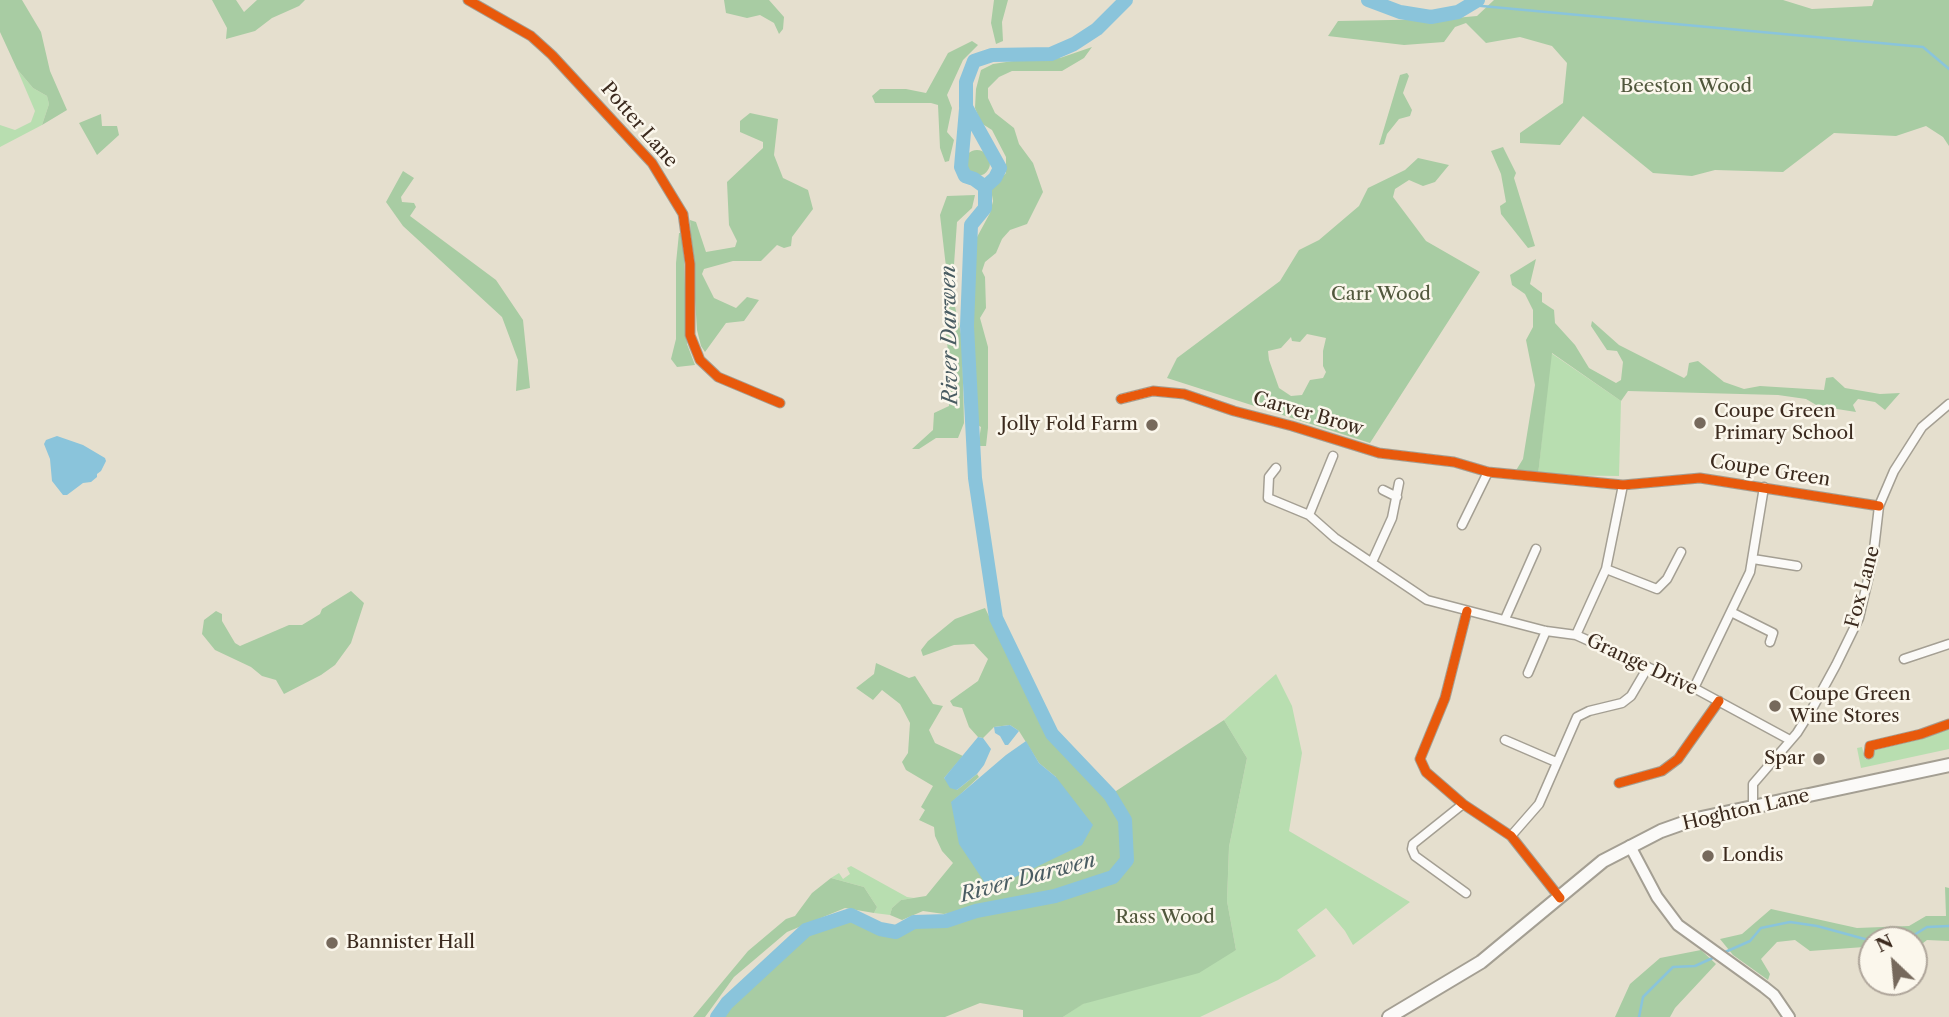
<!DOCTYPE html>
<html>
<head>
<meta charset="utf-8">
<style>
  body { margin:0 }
  #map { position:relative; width:1949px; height:1017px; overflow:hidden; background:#e5dfce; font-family:"Libre Caslon Text",serif }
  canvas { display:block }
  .north { position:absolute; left:1858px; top:926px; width:70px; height:70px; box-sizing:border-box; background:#fbf7ec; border:2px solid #aea59a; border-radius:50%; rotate:334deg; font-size:19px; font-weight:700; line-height:28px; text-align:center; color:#3b2a1e }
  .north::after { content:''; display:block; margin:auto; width:24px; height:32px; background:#76695c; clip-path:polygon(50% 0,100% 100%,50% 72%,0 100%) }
</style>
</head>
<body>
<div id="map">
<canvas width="1949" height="1017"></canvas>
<div class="north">N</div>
</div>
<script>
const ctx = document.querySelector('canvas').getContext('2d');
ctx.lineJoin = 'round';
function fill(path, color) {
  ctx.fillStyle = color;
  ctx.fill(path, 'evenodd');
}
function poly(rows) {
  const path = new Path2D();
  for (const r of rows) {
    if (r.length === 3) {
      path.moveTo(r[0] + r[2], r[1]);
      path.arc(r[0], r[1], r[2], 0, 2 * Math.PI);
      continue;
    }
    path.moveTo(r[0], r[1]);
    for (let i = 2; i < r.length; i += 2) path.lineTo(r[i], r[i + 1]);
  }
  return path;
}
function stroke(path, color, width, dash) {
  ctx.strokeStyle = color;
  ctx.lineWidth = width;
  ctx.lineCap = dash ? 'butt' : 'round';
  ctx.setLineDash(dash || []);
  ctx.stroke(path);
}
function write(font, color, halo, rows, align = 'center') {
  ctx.font = font + ' "Libre Caslon Text",serif';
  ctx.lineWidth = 5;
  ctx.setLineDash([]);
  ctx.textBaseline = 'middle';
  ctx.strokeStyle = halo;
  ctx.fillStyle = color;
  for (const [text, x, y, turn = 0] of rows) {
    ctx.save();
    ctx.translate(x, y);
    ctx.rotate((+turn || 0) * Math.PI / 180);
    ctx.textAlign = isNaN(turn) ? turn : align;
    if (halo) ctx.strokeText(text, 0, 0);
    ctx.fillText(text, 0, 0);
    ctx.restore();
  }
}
const green = poly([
  [17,69,33,88,47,96,49,104,42,125,0,147,0,125,15,130,31,122,35,111],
  [1551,353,1621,401,1619,476,1538,475],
  [1276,674,1292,706,1302,753,1289,831,1410,902,1353,945,1345,931,1326,908,1297,930,1316,956,1278,980,1200,1017,1063,1017,1082,1004,1236,950,1227,901,1229,847,1247,758,1224,720],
  [1949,727,1949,749,1861,768,1857,748,1862,747,1865,759,1871,759,1872,751,1920,739],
  [851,866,907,897,914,898,901,900,892,908,890,915,874,913,877,907,864,887,831,878,839,873,843,879,850,874,847,868]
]);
const forest = poly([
  [0,0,22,0,41,32,50,71,67,110,42,125,49,104,47,96,33,88,17,69,0,32],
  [212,0,236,0,244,12,257,0,305,0,299,6,272,18,255,31,226,39,227,28],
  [724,0,769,0,784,17,783,29,779,34,774,23,760,15,747,18,726,13],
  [994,0,1008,0,1002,22,1003,41,996,44,991,23],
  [1494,0,1783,0,1812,9,1872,6,1874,0,1949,0,1949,146,1943,137,1926,126,1896,136,1834,133,1783,172,1715,170,1692,176,1653,173,1583,116,1560,145,1520,143,1520,133,1563,103,1567,63,1552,46,1520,37,1486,43,1466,23,1455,27,1444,42,1404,45,1328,36,1338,21,1444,19,1477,16],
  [972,41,978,45,963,60,947,95,952,108,947,132,954,140,949,161,945,162,940,148,938,105,931,103,875,103,872,96,880,89,906,89,926,93,948,53],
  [1092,47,1084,58,1062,71,1012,71,999,77,988,88,988,98,995,113,1014,128,1019,144,1033,163,1043,192,1027,224,1010,230,1002,239,996,253,985,262,982,271,985,277,986,308,980,318,988,347,988,428,986,446,978,446,981,427,976,424,972,322,976,239,990,213,993,201,991,189,1006,173,1006,157,992,130,981,123,975,108,976,89,981,70,993,64,1026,59,1060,58],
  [1407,73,1409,76,1403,93,1412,110,1410,116,1399,119,1387,134,1384,144,1379,145,1400,75],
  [750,113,778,119,774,155,783,178,808,190,813,209,792,237,791,246,784,248,777,245,761,261,733,261,704,269,702,274,714,298,736,308,747,297,759,300,744,321,726,323,705,352,701,346,697,330,690,220,696,222,706,252,735,247,737,241,729,225,727,182,763,148,763,142,740,132,740,121],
  [101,114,102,126,117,126,119,135,97,155,79,123],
  [1503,147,1516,173,1514,178,1535,246,1528,248,1501,214,1500,206,1506,202,1501,174,1491,151],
  [977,163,13],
  [1418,158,1449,165,1435,182,1423,186,1409,180,1395,189,1393,197,1426,241,1480,272,1370,443,1167,378,1177,358,1280,281,1299,250,1319,240,1359,206,1368,188,1405,170],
  [1307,334,1326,338,1323,351,1323,366,1326,372,1323,378,1310,380,1302,395,1291,396,1279,388,1269,360,1268,351,1281,348,1291,337,1292,341,1300,342],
  [403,171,414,178,401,197,402,202,414,203,416,207,410,216,496,280,523,320,530,388,516,391,518,360,502,317,403,226,386,202],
  [975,195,972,208,957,222,952,293,962,338,964,423,958,438,936,438,919,449,912,449,933,430,934,413,949,406,948,351,943,308,946,267,940,215,947,196],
  [679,233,683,233,687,344,695,365,677,367,671,359,676,339,676,263],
  [1536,259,1530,284,1542,293,1542,302,1554,310,1555,323,1575,345,1589,368,1616,383,1621,380,1623,362,1617,351,1607,350,1591,326,1592,321,1619,345,1684,378,1687,375,1689,363,1698,361,1724,382,1744,389,1760,386,1824,390,1826,378,1833,377,1845,388,1880,394,1900,393,1885,410,1875,402,1858,399,1853,405,1856,412,1818,406,1806,399,1778,395,1628,391,1621,401,1552,353,1538,475,1515,472,1523,459,1535,385,1526,340,1533,327,1533,310,1525,294,1512,285,1510,275],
  [351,591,364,603,351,643,335,665,321,675,284,694,276,680,262,676,251,667,215,650,202,634,204,620,216,611,222,614,222,621,235,643,240,646,289,625,302,625,320,614,322,609],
  [985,608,1050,740,1108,797,1122,823,1123,857,1111,874,1054,893,944,914,923,911,902,920,890,915,892,908,901,900,926,896,953,863,942,851,935,836,934,827,919,820,925,810,921,807,933,786,906,770,902,762,908,753,910,723,900,704,882,690,873,700,856,688,874,674,876,663,909,678,915,676,933,704,943,706,929,730,935,743,963,756,944,778,957,790,977,774,979,777,951,803,1056,777,1039,763,1019,731,1010,725,994,727,983,738,978,737,969,727,962,708,953,706,950,701,978,681,988,659,974,644,954,645,923,656,921,650,928,641,955,619],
  [1224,720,1247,758,1229,847,1227,901,1236,950,1199,973,1083,1004,1063,1017,1023,1017,1023,1010,980,1003,945,1017,724,1017,732,1007,808,934,850,918,876,931,896,933,914,924,947,924,977,913,1055,899,1114,880,1130,861,1128,819,1113,793],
  [831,878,864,887,877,907,874,913,845,908,787,932,734,977,705,1017,693,1017,748,951,786,919,795,916,812,893],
  [1945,887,1949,888,1949,941,1927,940,1914,950,1914,940,1872,940,1872,958,1864,947,1810,951,1795,940,1777,942,1761,959,1770,974,1768,980,1733,955,1720,939,1742,934,1771,909,1857,928,1909,926,1926,916,1946,916],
  [1701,950,1716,964,1675,1008,1670,1017,1615,1017,1630,984,1660,958]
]);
const water = poly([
  [57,436,83,445,105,458,106,461,101,471,97,474,97,477,91,482,83,483,67,495,63,495,52,481,50,459,44,444,46,440],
  [1010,725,1019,731,1008,745,1005,745,1000,736,995,733,994,727],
  [978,737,983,738,991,749,984,765,977,774,957,790,950,788,944,778],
  [1026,741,1039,763,1056,777,1093,825,1082,845,1003,883,987,886,959,844,951,802,1006,755]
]);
const stream = poly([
  [1471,5,1923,47,1949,69],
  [1906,940,1927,927,1949,926],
  [1723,953,1750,941,1761,928,1790,922,1817,926,1872,941],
  [1639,1017,1643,997,1673,967,1695,966,1717,956]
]);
const river = poly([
  [1368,0,1400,12,1431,17,1458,12,1478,0],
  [966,109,961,167,965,176,974,179,985,187],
  [717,1017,727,1003,806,930,851,915,880,929,896,932,914,922,946,921,976,911,1055,896,1113,877,1127,860,1125,820,1110,795,1052,734,996,618,975,478,967,326,971,225,985,208,985,187,995,178,1000,168,966,107,966,82,974,61,992,55,1051,54,1074,44,1097,29,1126,0]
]);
const minor = poly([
  [468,0,531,36,552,55,652,163,683,214,690,264,690,335,700,360,718,377,780,403],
  [1121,399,1153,391,1184,394,1234,411,1292,426,1379,453,1454,462,1488,472,1623,485,1700,478,1879,506],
  [1276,468,1269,477,1268,498,1309,515,1335,538,1427,600,1546,631,1576,635,1694,688,1790,740],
  [1383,490,1397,497],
  [1309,515,1333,456],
  [1462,525,1488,472],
  [1753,559,1797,566],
  [1372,562,1392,518,1399,483],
  [1606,569,1657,589,1667,579,1681,552],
  [1467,611,1445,698,1420,759,1426,772,1463,804,1511,836,1560,898],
  [1731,612,1773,633,1770,642],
  [1505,619,1536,549],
  [1576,635,1606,569,1623,485],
  [1904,659,1949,644],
  [1528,673,1546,631],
  [1694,688,1750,572,1764,487],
  [1505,740,1556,762],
  [1869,754,1870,746,1921,734,1949,724],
  [1619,783,1662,771,1678,759,1719,701],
  [1463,804,1413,844,1412,849,1415,856,1466,893],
  [1753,806,1753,784,1797,733,1812,709,1836,665,1859,618,1873,558,1879,506,1894,471,1922,427,1949,404],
  [1511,836,1539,804,1577,717,1589,711,1622,703,1631,696,1648,667]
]);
const tertiary = poly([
  [1630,846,1657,897,1678,925,1764,987,1774,995,1789,1017]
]);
const primary = poly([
  [1389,1017,1481,962,1603,861,1661,831,1692,820,1949,765]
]);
const cycleway = poly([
  [468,0,531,36,552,55,652,163,683,214,690,264,690,335,700,360,718,377,780,403],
  [1121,399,1153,391,1184,394,1234,411,1292,426,1379,453,1454,462,1488,472,1623,485,1700,478,1879,506],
  [1467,611,1445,698,1420,759,1426,772,1463,804,1511,836,1560,898],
  [1869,754,1870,746,1921,734,1949,724],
  [1619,783,1662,771,1678,759,1719,701]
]);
const markers = [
  [1700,423,7,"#76695c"],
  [1152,425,7,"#76695c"],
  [1775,706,7,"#76695c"],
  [1819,759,7,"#76695c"],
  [1708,856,7,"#76695c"],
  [332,943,7,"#76695c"]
];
const parkNames = [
  ["Beeston Wood",1686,87],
  ["Carr Wood",1381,295],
  ["Rass Wood",1165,918]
];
const streetNames = [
  ["Potter Lane",639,125,49],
  ["Carver Brow",1308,414,16],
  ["Coupe Green",1770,471,9],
  ["Fox Lane",1863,587,-75],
  ["Grange Drive",1642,665,25],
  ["Hoghton Lane",1746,810,-13]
];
const poiNames = [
  ["Coupe Green",1714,412],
  ["Primary School",1714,434],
  ["Jolly Fold Farm",1138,425,"right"],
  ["Coupe Green",1789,695],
  ["Wine Stores",1789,717],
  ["Spar",1805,759,"right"],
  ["Londis",1722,856],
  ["Bannister Hall",346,943]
];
const waterNames = [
  ["River Darwen",950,335,-91],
  ["River Darwen",1028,878,-15]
];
fill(green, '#b8deb0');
fill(forest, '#a8cca3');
fill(water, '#8ac4db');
stroke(stream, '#8ac4db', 2.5);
stroke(river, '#8ac4db', 14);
stroke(minor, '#a49f93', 11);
stroke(tertiary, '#a49f93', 14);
stroke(primary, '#a49f93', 16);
stroke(minor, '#fbfaf8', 8);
stroke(tertiary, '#fbfaf8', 10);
stroke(primary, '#fbfaf8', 12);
stroke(cycleway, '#e8590c', 9);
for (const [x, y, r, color] of markers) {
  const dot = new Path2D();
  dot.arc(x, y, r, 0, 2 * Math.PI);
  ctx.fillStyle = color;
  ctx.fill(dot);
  stroke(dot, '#fbf7ec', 2.5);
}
write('19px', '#51573c', '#fbf7ec', parkNames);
write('19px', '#3b2a1e', '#fbf7ec', streetNames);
write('19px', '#3b2a1e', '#fbf7ec', poiNames, 'left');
write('italic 21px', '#495c62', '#fbf7ec', waterNames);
</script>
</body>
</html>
